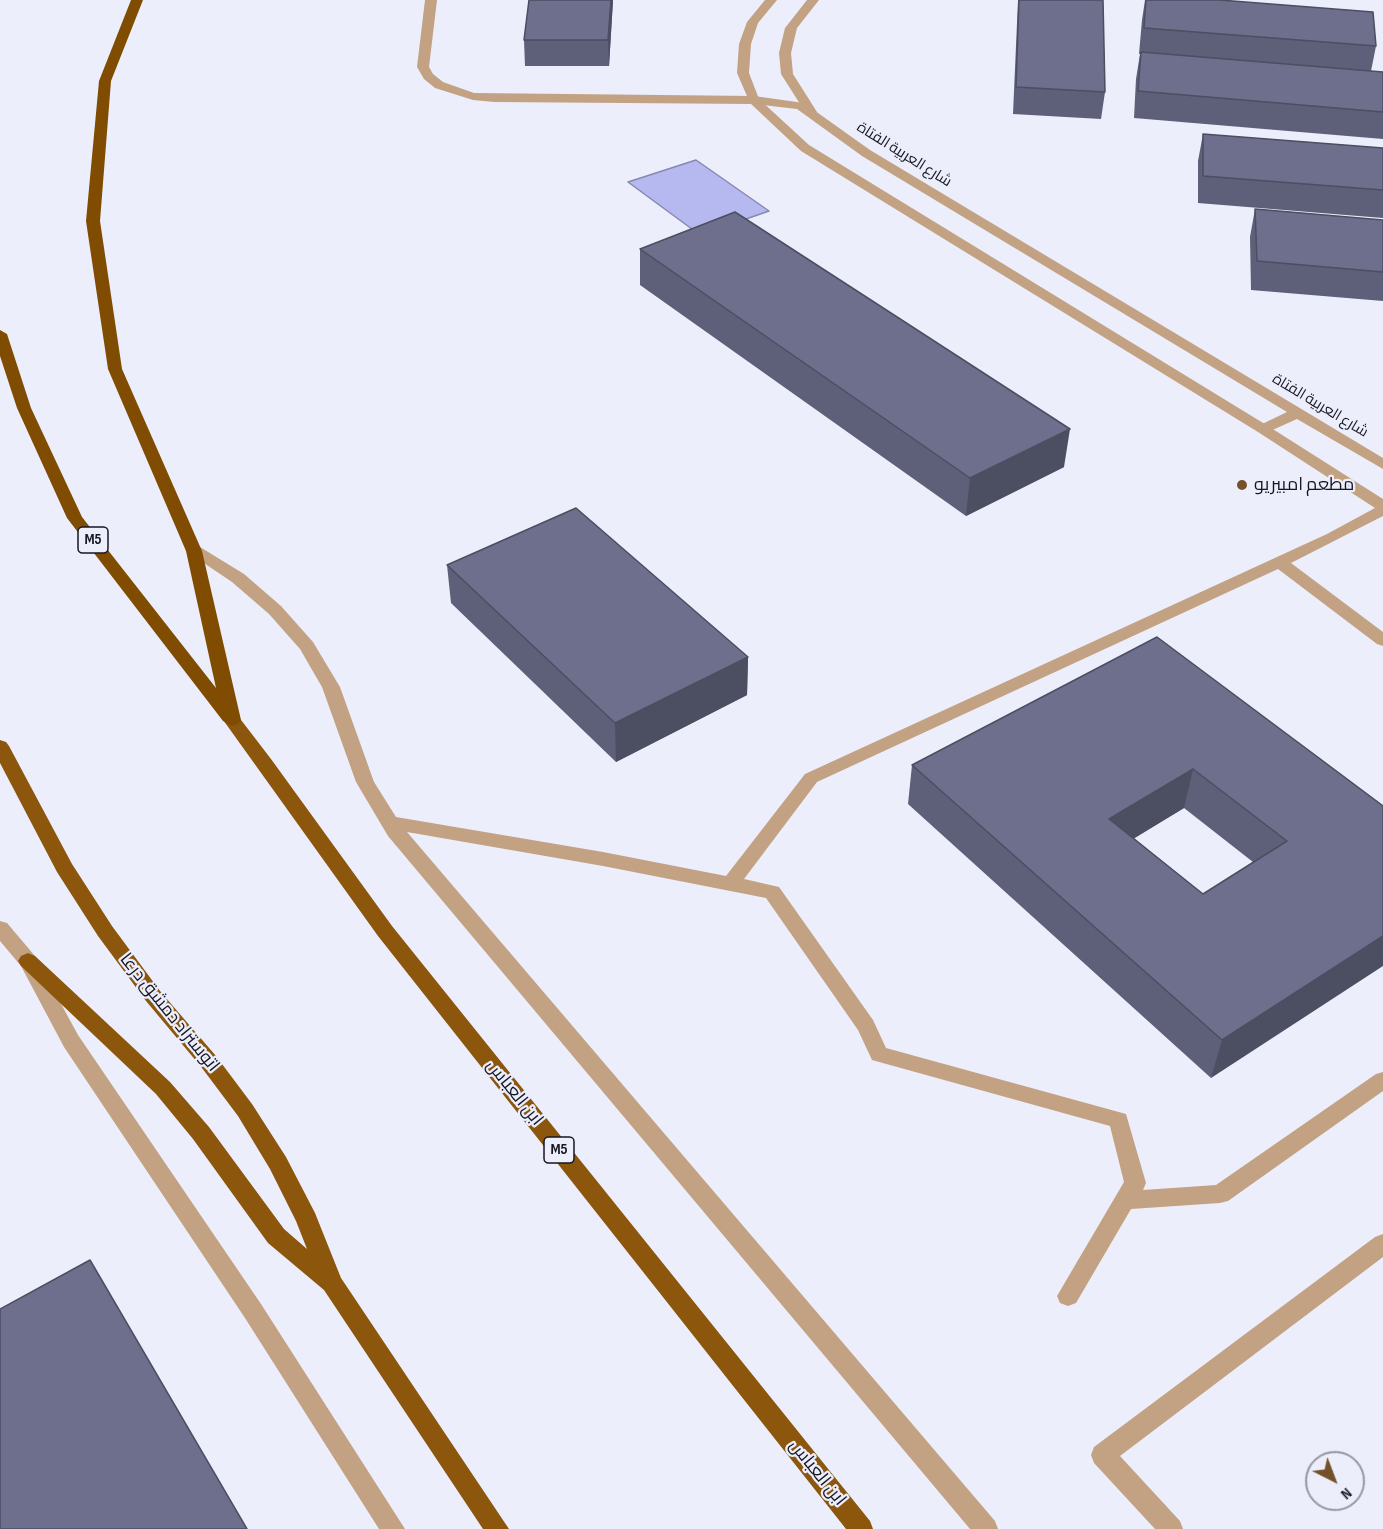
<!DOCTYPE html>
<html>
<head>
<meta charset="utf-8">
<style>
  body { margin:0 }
  #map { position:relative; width:1383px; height:1529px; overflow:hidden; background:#eceefb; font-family:"Sofia Sans Condensed",sans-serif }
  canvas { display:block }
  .north { position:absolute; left:1305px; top:1451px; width:60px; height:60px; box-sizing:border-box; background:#eceefb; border:2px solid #9698a4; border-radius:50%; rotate:138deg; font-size:16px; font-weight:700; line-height:24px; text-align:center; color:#161722 }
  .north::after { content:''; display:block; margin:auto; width:21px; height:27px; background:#74512a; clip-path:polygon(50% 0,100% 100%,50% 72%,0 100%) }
</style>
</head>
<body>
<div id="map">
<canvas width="1383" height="1529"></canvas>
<div class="north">N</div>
</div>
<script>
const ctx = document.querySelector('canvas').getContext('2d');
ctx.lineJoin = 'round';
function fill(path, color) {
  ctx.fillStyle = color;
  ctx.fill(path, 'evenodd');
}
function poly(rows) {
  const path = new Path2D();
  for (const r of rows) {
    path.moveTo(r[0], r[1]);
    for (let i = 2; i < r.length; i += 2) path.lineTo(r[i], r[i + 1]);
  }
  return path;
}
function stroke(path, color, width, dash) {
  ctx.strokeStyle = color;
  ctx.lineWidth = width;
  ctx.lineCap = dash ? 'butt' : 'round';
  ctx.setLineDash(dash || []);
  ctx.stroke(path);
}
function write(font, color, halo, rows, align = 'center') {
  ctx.font = font + ' "Sofia Sans Condensed",Cairo,sans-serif';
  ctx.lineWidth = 4.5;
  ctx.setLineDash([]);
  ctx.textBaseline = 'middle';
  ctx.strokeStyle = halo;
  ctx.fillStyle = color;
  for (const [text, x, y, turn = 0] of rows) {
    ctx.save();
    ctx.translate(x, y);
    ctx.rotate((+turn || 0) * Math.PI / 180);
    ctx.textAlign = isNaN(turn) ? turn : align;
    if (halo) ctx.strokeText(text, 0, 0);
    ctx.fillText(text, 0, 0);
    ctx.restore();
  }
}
const water = poly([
  [696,160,769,211,700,235,628,182,696,160]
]);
const service = poly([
  [765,0,777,0,758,23,751,44,749,73,759,99,809,145,1268,426,1383,499,1383,516,1291,563,1383,632,1383,646,1377,644,1278,569,817,782,744,879,779,887,873,1020,886,1048,1126,1114,1146,1183,1143,1190,1216,1185,1376,1074,1383,1072,1383,1091,1228,1201,1220,1203,1131,1209,1076,1303,1068,1306,1060,1303,1057,1296,1124,1182,1110,1126,872,1060,858,1030,766,898,603,866,407,832,995,1521,998,1529,970,1529,388,836,356,782,322,687,300,649,269,614,232,582,186,551,188,547,200,547,244,574,281,606,313,642,340,687,374,782,396,817,603,852,726,876,805,774,1327,534,1375,508,1258,432,801,151,750,103,737,73,739,44,747,22,765,0],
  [807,0,819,0,797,28,791,53,793,74,817,112,811,116,807,115,781,74,779,53,785,28,807,0],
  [1383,1234,1383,1257,1120,1456,1180,1521,1183,1529,1155,1529,1094,1463,1091,1455,1094,1447,1375,1237,1383,1234]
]);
const tertiary = poly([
  [425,0,437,0,429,67,433,74,443,82,474,93,754,96,804,103,870,150,1383,458,1383,469,1297,419,1268,432,1258,432,1256,429,1258,426,1287,412,862,156,797,109,754,104,494,102,473,100,435,88,424,79,417,67,425,0],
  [0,921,7,923,35,956,78,1035,261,1304,405,1529,379,1529,245,1318,64,1047,21,966,0,941,0,921]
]);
const trunk = poly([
  [232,714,238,716,271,759,392,926,870,1521,873,1529,846,1529,378,936,226,724,223,720,226,716,232,714],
  [0,740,6,742,9,746,72,864,112,926,160,991,216,1056,252,1104,286,1157,315,1213,341,1278,509,1529,483,1529,324,1290,268,1243,193,1139,156,1094,21,966,18,961,21,956,28,953,35,956,170,1082,209,1127,284,1229,307,1249,296,1221,270,1169,238,1116,202,1068,146,1001,98,936,57,872,0,763,0,740]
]);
const motorway = poly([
  [131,0,143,0,111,81,100,221,122,369,202,551,241,720,238,724,232,726,223,721,67,518,17,408,0,356,0,330,7,334,31,408,82,517,216,688,186,551,108,369,86,221,99,81,131,0]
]);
const wall = poly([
  [529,0,613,0,609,66,525,66,524,40],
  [1018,0,1103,0,1105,92,1101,119,1013,114],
  [1145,0,1376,46,1371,71,1383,72,1383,139,1134,118,1136,79,1140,54,1139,54,1142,20],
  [1203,134,1383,148,1383,218,1198,203,1198,161],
  [1255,209,1383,220,1383,301,1251,290,1250,237],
  [640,249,1064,467,966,516,640,285],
  [447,565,748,657,747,695,616,762,451,603],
  [1157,637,1383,806,1211,1078,908,804,912,765],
  [1184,808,1253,862,1203,894,1134,838]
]);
const shadedWall = poly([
  [611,0,613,0,609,66,608,40],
  [1070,429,1064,467,966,516,970,478],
  [748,657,747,695,616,762,615,723],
  [1193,769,1184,808,1102,858,1109,819],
  [1383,936,1383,966,1211,1078,1222,1040]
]);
const building = poly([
  [529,0,611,0,608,40,524,40,529,0],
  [1019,0,1103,0,1105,92,1016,87,1019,0],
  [1146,0,1220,0,1373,12,1376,46,1144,28,1146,0],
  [1141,52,1383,72,1383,112,1138,91,1141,52],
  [1203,134,1383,148,1383,190,1203,176,1203,134],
  [1255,209,1383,220,1383,272,1257,261,1255,209],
  [735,212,1070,429,970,478,640,249,735,212],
  [576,508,748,657,615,723,447,565,576,508],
  [1157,637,1383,806,1383,936,1222,1040,912,765,1157,637],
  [1193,769,1287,841,1203,894,1109,819,1193,769],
  [90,1260,247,1529,0,1529,0,1309,90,1260]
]);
const markers = [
  [1242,485,6,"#74512a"]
];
const farStreetnames = [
  ["شارع العربية الفتاة",904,155,32],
  ["شارع العربية الفتاة",1320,406,31]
];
const shields = [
  [93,540,30],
  [559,1150,30]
];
const shieldNames = [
  ["M5",93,540],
  ["M5",559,1150]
];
const poiNames = [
  ["مطعم امبيريو",1254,485]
];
const streetNames = [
  ["اتوستراد دمشق درعا",169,1013,51],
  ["ابن العباس",514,1093,51],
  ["ابن العباس",817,1473,51]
];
fill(water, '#b6b9f0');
stroke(water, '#8688b2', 1.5);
fill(service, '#c2a282');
fill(tertiary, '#c2a282');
fill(trunk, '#8c560d');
fill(motorway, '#7f4c01');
fill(wall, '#5e5f78');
fill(shadedWall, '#4c4e62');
fill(building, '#6d6f8c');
stroke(building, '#4c4e62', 1.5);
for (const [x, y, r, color] of markers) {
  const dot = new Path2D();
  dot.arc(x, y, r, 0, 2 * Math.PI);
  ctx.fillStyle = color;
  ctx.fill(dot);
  stroke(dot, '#eceefb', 2);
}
write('15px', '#161722', '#eceefb', farStreetnames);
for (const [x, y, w] of shields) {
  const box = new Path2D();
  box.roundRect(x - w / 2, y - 13, w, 26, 4.5);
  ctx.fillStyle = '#eceefb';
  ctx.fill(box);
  stroke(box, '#161722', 1.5);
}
write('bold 16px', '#161722', null, shieldNames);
write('18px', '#161722', '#eceefb', poiNames, 'left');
write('18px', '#161722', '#eceefb', streetNames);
</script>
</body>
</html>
